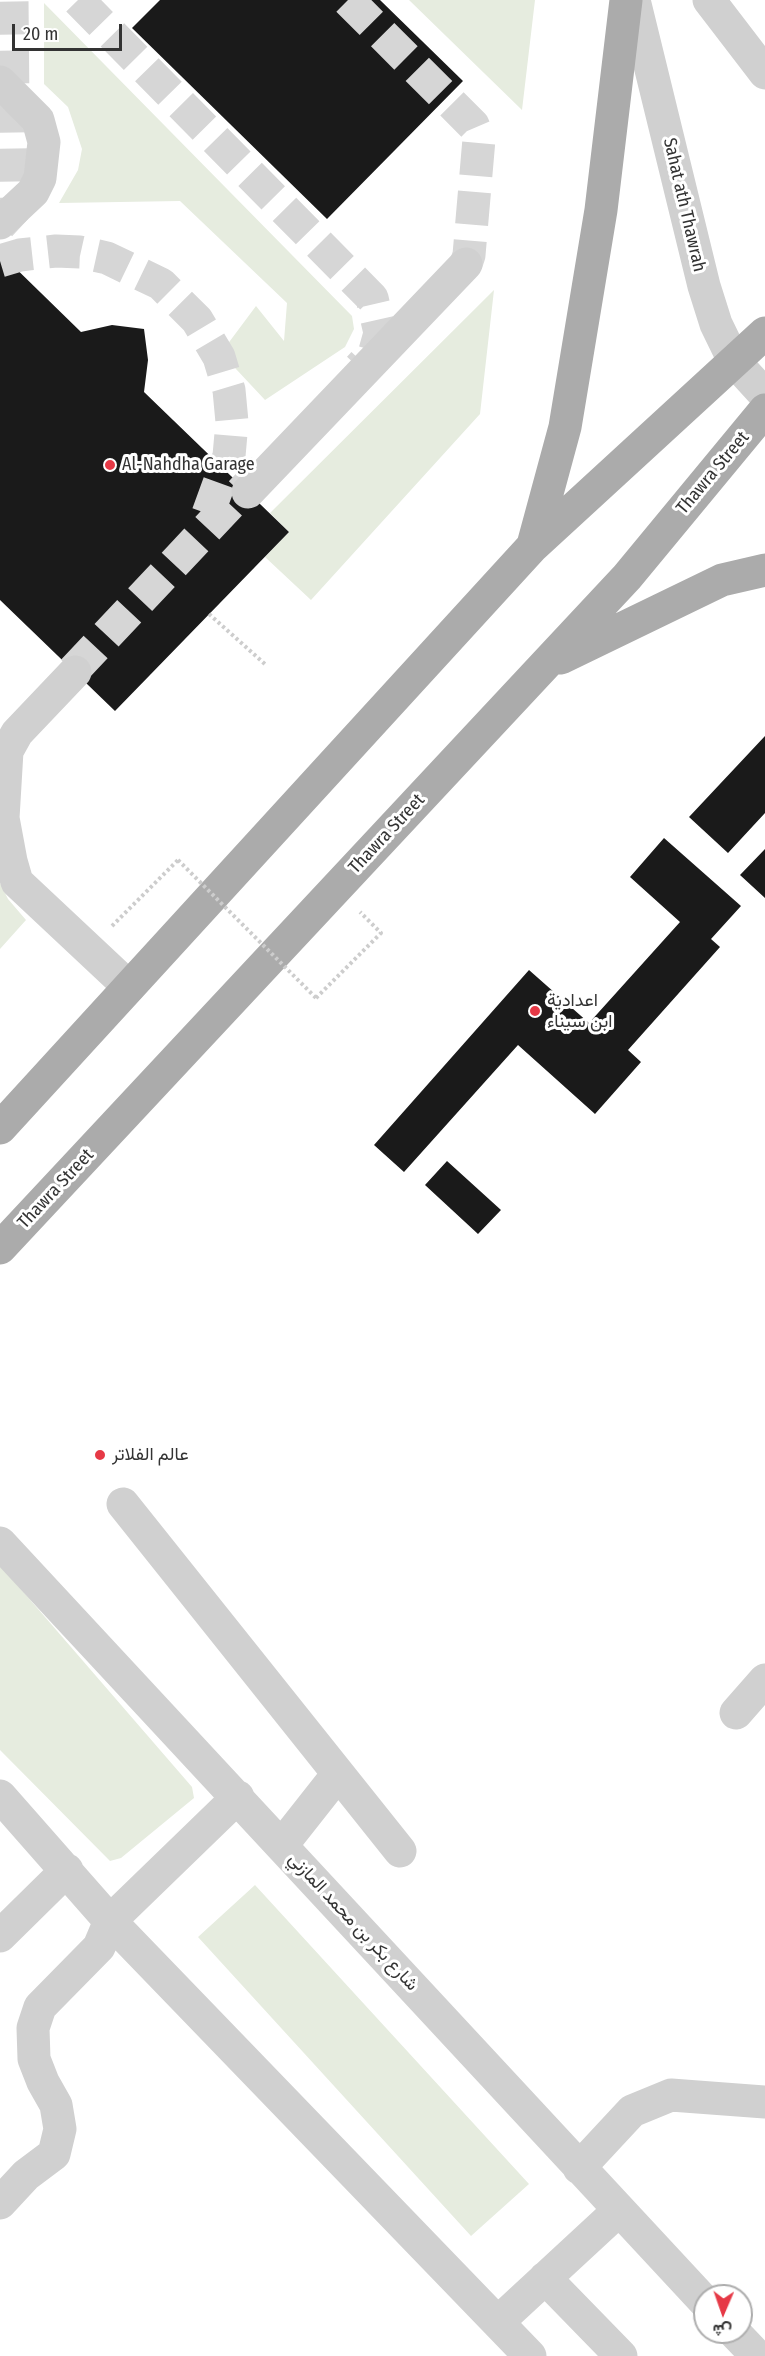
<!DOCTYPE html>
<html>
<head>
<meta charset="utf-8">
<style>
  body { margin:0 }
  #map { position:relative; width:765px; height:2356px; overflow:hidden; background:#fff; font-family:"Fira Sans Condensed",Vazirmatn,sans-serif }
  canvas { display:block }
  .north { position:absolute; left:693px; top:2284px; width:60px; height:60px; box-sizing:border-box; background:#fff; border:2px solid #adadad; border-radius:50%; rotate:182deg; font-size:16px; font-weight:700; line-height:24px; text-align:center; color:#333 }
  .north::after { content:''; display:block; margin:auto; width:21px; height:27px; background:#e63946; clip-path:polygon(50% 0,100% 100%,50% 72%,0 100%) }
  .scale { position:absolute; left:12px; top:24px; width:110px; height:27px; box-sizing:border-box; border:3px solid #333; border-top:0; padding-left:8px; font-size:18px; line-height:21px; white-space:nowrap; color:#333; -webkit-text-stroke:4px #fff; paint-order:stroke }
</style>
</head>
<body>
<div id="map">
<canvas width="765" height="2356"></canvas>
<div class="north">ش</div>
<div class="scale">20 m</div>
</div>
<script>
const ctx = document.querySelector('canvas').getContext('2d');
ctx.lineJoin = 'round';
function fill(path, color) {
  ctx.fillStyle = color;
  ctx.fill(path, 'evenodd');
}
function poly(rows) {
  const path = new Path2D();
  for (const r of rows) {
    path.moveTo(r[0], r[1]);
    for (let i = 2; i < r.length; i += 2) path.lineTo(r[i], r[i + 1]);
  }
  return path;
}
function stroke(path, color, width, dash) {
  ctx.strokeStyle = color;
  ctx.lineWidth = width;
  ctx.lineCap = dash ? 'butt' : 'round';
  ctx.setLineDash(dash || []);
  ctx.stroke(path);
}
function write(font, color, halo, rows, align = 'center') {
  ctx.font = font + ' "Fira Sans Condensed",Vazirmatn,sans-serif';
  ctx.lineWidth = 6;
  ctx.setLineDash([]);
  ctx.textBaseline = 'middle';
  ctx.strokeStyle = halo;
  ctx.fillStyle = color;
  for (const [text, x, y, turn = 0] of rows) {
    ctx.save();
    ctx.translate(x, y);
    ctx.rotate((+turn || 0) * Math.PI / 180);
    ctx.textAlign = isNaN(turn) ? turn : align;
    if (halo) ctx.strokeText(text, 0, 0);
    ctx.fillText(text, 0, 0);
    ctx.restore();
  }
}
const green = poly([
  [409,0,535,0,522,110],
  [44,3,352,316,354,329,345,347,265,400,221,353,256,306,284,341,287,303,180,201,59,203,78,170,82,149,68,107,44,84],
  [494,290,480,414,311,600,265,557,289,532,270,513],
  [0,883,8,899,26,920,0,949],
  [0,1565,192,1787,194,1798,121,1858,110,1861,0,1750],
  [255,1885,529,2184,471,2236,198,1937]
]);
const building = poly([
  [160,0,380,0,463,81,327,219,132,28],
  [0,253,81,332,112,325,144,329,148,360,144,392,289,532,115,711,0,600],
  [765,736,765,813,728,853,689,817],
  [664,838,741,906,711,939,720,947,628,1050,641,1062,595,1114,518,1045,404,1172,374,1145,529,970,589,1023,680,922,630,877],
  [765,849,765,898,740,875],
  [447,1161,501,1210,478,1234,425,1185]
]);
const minorTunnel = poly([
  [78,0,372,298,380,333,375,351,359,368],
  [348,0,473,125,479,139,469,255,466,264],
  [0,225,14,210,12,0],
  [0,261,20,255,56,251,80,252,107,258,161,284,197,320,219,357,229,390,232,422,229,456,205,522],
  [73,671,264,468]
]);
const path = poly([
  [209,614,267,666],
  [112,926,178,860],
  [316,998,381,933,360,912]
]);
const minor = poly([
  [634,0,704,286,716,324,734,361,765,395],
  [709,0,765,73],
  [0,82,38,120,44,142,40,178,33,192,0,223],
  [248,492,466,264],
  [75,672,17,733,7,751,3,818,11,861,17,882,129,987],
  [123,1504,400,1851],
  [0,1543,705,2302],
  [736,1713,765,1680],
  [0,1796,110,1921,530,2356],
  [282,1845,338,1774],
  [0,1936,67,1870],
  [579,2168,632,2111,671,2095,765,2102],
  [0,2203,26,2175,54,2154,60,2129,56,2105,43,2082,34,2059,33,2028,40,2007,99,1947,110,1921,238,1797],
  [545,2278,621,2356],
  [498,2322,618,2211],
  [734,2332,757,2356]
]);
const major = poly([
  [533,545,565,427,601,210,626,0],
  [561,658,722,580,765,570],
  [0,1128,532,547,765,333],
  [0,1248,627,577,765,410]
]);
const pathBridge = poly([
  [178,860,316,998]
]);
const markers = [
  [110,465,6,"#e63946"],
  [535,1011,6,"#e63946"],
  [100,1455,6,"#e63946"]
];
const streetNames = [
  ["Sahat ath Thawrah",684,205,77],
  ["Thawra Street",713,473,-50],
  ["Thawra Street",387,834,-47],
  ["Thawra Street",56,1189,-47],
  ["شارع بكر بن محمد المازني",353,1922,47]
];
const poiNames = [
  ["Al-Nahdha Garage",122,465],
  ["اعدادية",547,1001],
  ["ابن سيناء",547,1022],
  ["عالم الفلاتر",112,1455]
];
fill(green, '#e6ecdf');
fill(building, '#1a1a1a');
stroke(minorTunnel, '#d6d6d6', 33, [33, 16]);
stroke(path, '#cdcdcd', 4, [3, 3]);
stroke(minor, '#d0d0d0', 33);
stroke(major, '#ababab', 33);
stroke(pathBridge, '#cdcdcd', 4, [3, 3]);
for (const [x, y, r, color] of markers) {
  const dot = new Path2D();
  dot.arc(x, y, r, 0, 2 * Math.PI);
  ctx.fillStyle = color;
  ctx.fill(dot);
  stroke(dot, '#fff', 2);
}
write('18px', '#333', '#fff', streetNames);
write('18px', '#333', '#fff', poiNames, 'left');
</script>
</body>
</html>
